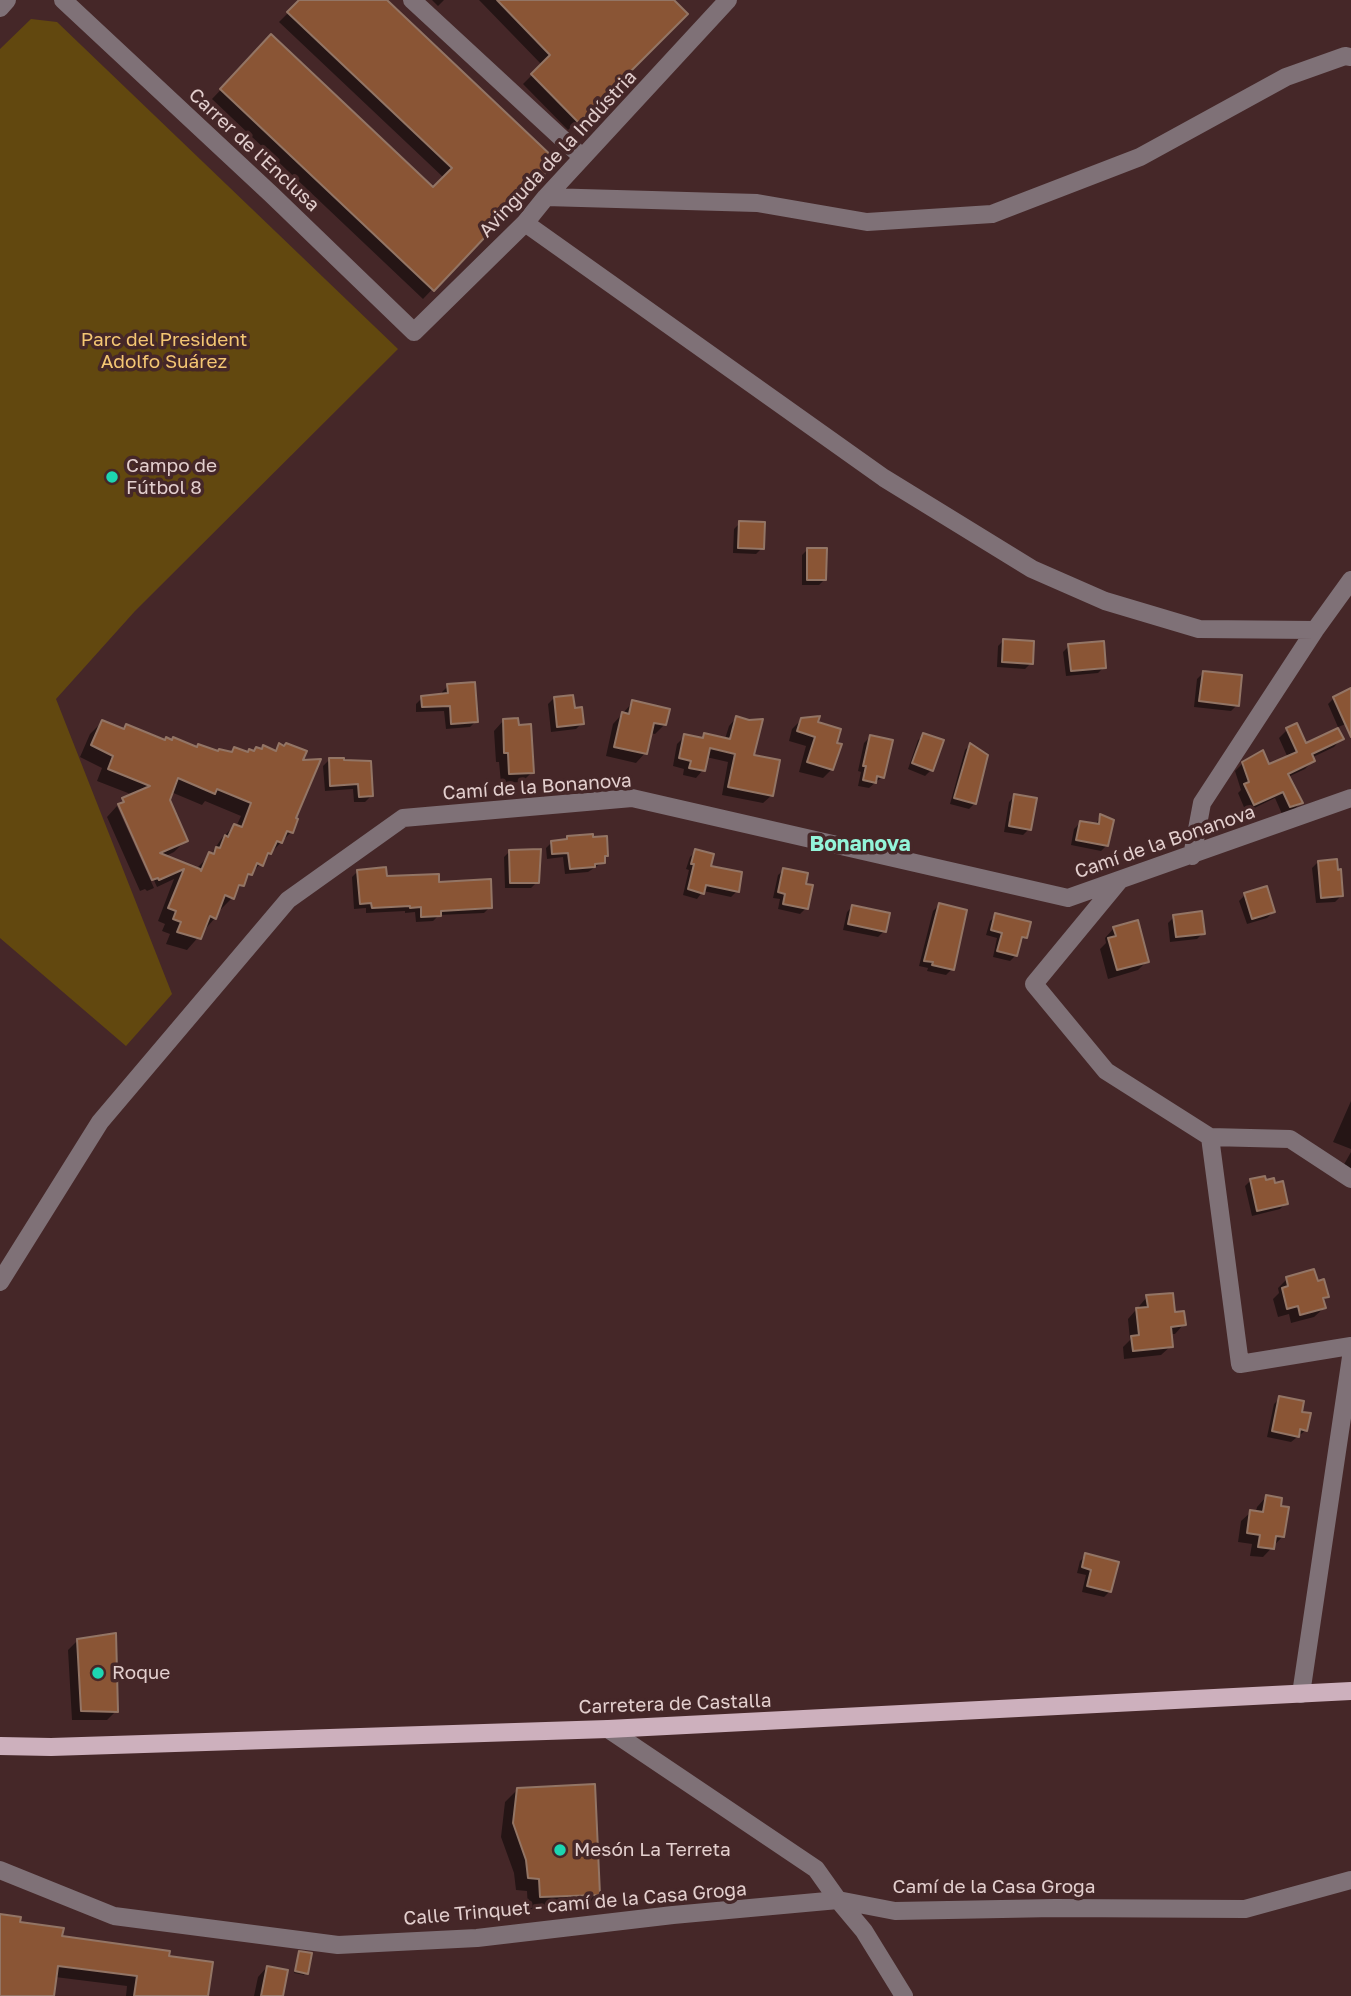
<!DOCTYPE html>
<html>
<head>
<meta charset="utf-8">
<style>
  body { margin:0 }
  canvas { display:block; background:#452728 }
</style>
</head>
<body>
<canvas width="1351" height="1996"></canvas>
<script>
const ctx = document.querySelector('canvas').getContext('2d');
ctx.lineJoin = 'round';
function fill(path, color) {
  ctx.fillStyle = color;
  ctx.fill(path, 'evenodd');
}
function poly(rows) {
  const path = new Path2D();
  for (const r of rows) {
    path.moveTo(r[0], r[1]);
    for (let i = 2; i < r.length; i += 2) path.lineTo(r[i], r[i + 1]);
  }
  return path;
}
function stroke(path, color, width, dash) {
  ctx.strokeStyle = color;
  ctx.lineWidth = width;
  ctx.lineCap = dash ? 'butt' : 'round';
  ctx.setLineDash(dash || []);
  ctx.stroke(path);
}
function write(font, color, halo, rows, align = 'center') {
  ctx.font = font + ' "Golos Text",sans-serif';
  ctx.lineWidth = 7;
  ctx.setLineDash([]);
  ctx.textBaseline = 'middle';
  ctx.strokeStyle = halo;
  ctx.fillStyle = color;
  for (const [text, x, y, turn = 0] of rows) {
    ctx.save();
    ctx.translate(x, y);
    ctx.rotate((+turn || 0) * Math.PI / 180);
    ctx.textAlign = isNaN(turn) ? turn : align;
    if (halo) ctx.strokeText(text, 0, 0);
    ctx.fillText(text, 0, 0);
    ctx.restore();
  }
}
const green = poly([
  [31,19,57,22,398,349,135,611,56,699,172,994,126,1046,0,938,0,49]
]);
const shadow = poly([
  [301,0,384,0,554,161,423,299,212,99,271,37,433,190,444,178,279,22],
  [432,0,444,0,438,6],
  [479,0,672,0,686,14,568,130,523,84,542,65],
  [740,523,762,548,756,554,733,553,734,529],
  [808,549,825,579,819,585,802,585,802,555],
  [1004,640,1031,663,1025,669,997,667,998,646],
  [1069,646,1104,667,1098,673,1066,676,1063,652],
  [1203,673,1237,705,1231,711,1194,707,1197,679],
  [448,686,476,721,470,727,446,729,444,711,416,712,416,704,422,698,442,696,442,692],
  [1351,694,1351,722,1338,727,1328,704,1334,698],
  [554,698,573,710,582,723,576,729,551,732,548,704],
  [633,702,665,724,655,734,650,733,645,753,636,763,606,756,613,724],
  [736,718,771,796,763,803,722,795,728,762,706,757,703,770,696,778,683,775,684,769,673,766,677,744,685,736,701,739,704,735,725,739,729,726],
  [801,720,816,724,832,769,823,778,799,772,806,746,789,741,792,729],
  [503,721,532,772,522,782,501,783,499,762,496,762,494,731],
  [102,722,122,730,127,726,165,741,217,753,230,753,234,749,247,754,256,749,273,751,279,746,301,762,291,832,244,881,232,898,220,910,218,909,215,918,187,950,166,944,170,934,162,931,165,924,158,921,174,879,157,887,120,805,118,805,133,795,97,781,102,768,80,757,90,734],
  [171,792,202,805,205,801,241,816,236,827,234,826,222,838,211,854,196,869,164,857,174,852,186,840,168,800],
  [1287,730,1305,745,1341,739,1334,747,1311,758,1313,761,1305,769,1288,777,1301,803,1293,810,1282,814,1275,798,1246,812,1238,793,1241,790,1235,771,1243,763,1268,767,1288,758,1279,738],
  [924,735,931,770,925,776,908,769,918,740],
  [870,737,882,777,869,788,858,786,861,772,858,771,864,743],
  [970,745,975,803,969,809,950,804,965,750],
  [329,760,357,761,371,796,365,802,354,802,353,789,325,791,323,766],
  [1015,796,1029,829,1023,835,1004,832,1009,802],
  [117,806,154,888,147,891,145,889,140,891,107,817],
  [1101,816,1107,845,1101,851,1071,845,1074,829,1080,823,1095,825],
  [568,838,607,855,603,859,603,862,588,872,565,874,563,857,547,859,546,848,551,843,565,841],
  [510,851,537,882,531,888,505,888,504,857],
  [696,851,708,867,737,891,731,897,703,891,697,899,683,895,689,870,686,869,690,857],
  [1318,862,1341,896,1335,902,1316,903,1312,868],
  [784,870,804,885,806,908,800,914,778,909,780,899,773,898,778,875],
  [358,871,385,878,438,884,490,907,484,913,439,915,433,921,416,922,415,912,405,913,405,911,366,913,366,908,354,909,352,877],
  [1245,895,1273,912,1267,918,1247,924,1239,901],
  [939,905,952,969,946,975,927,971,928,968,919,966,933,911],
  [853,906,884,931,878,937,843,930,847,912],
  [996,915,1025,937,1019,944,1016,955,1010,961,993,957,997,938,986,935,990,921],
  [1174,917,1203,933,1197,939,1170,942,1168,923],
  [1114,928,1147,961,1138,970,1108,979,1100,949,1106,943,1105,938],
  [1351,1101,1351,1149,1333,1142],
  [1351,1152,1351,1172,1342,1168],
  [1251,1180,1273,1185,1286,1203,1280,1209,1252,1216,1245,1186],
  [1287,1279,1316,1283,1327,1296,1322,1302,1324,1308,1314,1317,1291,1323,1289,1314,1278,1317,1273,1299,1279,1293,1278,1288],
  [1147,1297,1174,1314,1184,1324,1175,1334,1170,1334,1171,1346,1161,1355,1124,1359,1123,1347,1130,1340,1128,1319],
  [1280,1398,1306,1430,1291,1442,1267,1437,1274,1404],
  [1266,1497,1283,1536,1263,1557,1250,1556,1252,1544,1238,1542,1241,1521,1251,1512,1256,1512,1257,1507],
  [1086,1555,1110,1591,1104,1597,1082,1592,1086,1575,1077,1573,1080,1561],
  [78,1640,116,1711,107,1720,72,1720,68,1650],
  [518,1789,598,1894,585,1907,528,1909,527,1891,516,1890,514,1873,501,1837,505,1802],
  [0,1916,60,1938,167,1957,207,1996,126,1996,127,1986,55,1977,52,1996,0,1996],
  [299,1953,306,1973,304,1975,294,1973],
  [267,1967,282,1996,254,1996,258,1977]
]);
const building = poly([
  [299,0,387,0,557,161,434,291,220,89,271,34,433,187,452,168,287,12,299,0],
  [497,0,674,0,688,14,579,123,531,74,550,55,497,0],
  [739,521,765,522,764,549,738,548,739,521],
  [807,548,827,548,826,580,807,580,807,548],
  [1003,639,1034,641,1033,664,1002,662,1003,639],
  [1104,641,1106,668,1071,671,1068,644,1104,641],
  [1203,671,1242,675,1239,706,1199,701,1203,671],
  [475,682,478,722,451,724,450,706,422,707,421,696,448,693,447,684,475,682],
  [1351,688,1351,737,1333,697,1351,688],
  [573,695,575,708,582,707,584,724,557,727,554,697,573,695],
  [632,700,670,709,666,725,654,723,647,754,614,747,622,712,629,714,632,700],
  [736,716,749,720,763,719,754,755,780,760,773,796,728,787,735,754,710,748,705,771,689,768,691,761,679,758,684,734,703,738,704,733,730,739,736,716],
  [820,716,818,722,841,729,837,743,842,744,833,770,807,762,815,737,797,731,801,718,820,716],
  [518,718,519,725,531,724,534,773,509,774,508,753,504,753,503,719,518,718],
  [102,720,124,729,126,724,165,740,166,737,172,740,173,737,197,747,198,744,218,751,219,749,232,752,234,747,248,752,249,749,254,751,256,747,262,749,263,745,276,751,279,743,284,746,286,743,307,751,303,760,321,759,296,818,298,819,293,833,287,831,282,843,277,841,271,854,268,853,263,866,257,863,252,875,248,874,244,886,239,885,234,899,225,895,216,919,210,916,201,939,177,932,181,922,173,919,176,911,168,908,184,869,159,880,158,878,152,880,118,804,124,802,122,798,150,786,108,769,113,756,91,745,102,720],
  [178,778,215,794,217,789,251,803,242,827,234,824,228,837,225,835,220,848,216,847,214,854,209,852,201,871,200,869,160,853,188,841,170,800,178,778],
  [1297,723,1306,743,1338,728,1344,739,1312,754,1315,761,1288,774,1303,803,1290,807,1283,792,1254,805,1244,784,1249,782,1242,762,1263,750,1269,764,1297,752,1286,728,1297,723],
  [923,733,944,740,933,771,912,763,923,733],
  [870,735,893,740,884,778,877,776,876,783,863,780,866,766,863,766,870,735],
  [970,743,988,755,976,804,954,798,970,743],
  [329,758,344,758,344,760,371,761,373,796,359,797,358,784,330,786,329,758],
  [1014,794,1037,798,1031,830,1009,826,1014,794],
  [1100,814,1114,820,1108,846,1076,840,1080,821,1099,824,1100,814],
  [593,834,593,837,607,836,608,856,605,856,605,863,595,864,595,867,570,869,568,853,552,854,551,841,567,839,567,836,593,834],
  [541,849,539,883,510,883,509,850,541,849],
  [695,849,714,854,711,866,742,872,739,892,706,885,704,894,688,889,694,864,691,864,695,849],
  [1337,859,1338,870,1341,869,1343,896,1321,898,1318,861,1337,859],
  [386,867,387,876,439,874,439,882,491,879,492,908,441,911,441,916,421,917,421,907,410,908,410,906,372,908,371,903,360,904,357,870,386,867],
  [783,868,808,873,806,884,813,885,808,909,783,904,785,894,778,892,783,868],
  [1267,886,1275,912,1252,919,1244,893,1267,886],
  [939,903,967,910,954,970,932,965,933,962,924,961,939,903],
  [852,905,890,913,886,932,848,924,852,905],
  [1202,911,1205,934,1176,937,1173,915,1202,911],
  [995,913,1031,922,1027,938,1022,937,1017,956,997,951,1002,933,991,930,995,913],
  [1138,920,1149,962,1117,970,1108,938,1116,936,1113,927,1138,920],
  [1265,1176,1266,1180,1274,1178,1275,1183,1283,1181,1288,1204,1257,1211,1250,1179,1265,1176],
  [1314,1269,1318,1281,1324,1279,1329,1297,1323,1298,1326,1308,1300,1315,1298,1306,1287,1309,1282,1288,1288,1286,1286,1277,1314,1269],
  [1173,1293,1175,1312,1184,1311,1186,1325,1171,1327,1173,1347,1133,1351,1131,1336,1139,1335,1136,1308,1148,1307,1146,1295,1173,1293],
  [1279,1396,1304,1401,1302,1412,1311,1413,1307,1431,1300,1429,1299,1437,1272,1431,1279,1396],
  [1266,1495,1282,1498,1281,1506,1289,1507,1284,1537,1276,1536,1274,1549,1258,1547,1260,1535,1247,1533,1250,1510,1263,1512,1266,1495],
  [1085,1553,1119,1562,1111,1592,1087,1586,1091,1570,1082,1567,1085,1553],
  [116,1633,118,1712,81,1711,77,1639,116,1633],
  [595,1784,600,1895,540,1897,539,1879,528,1878,526,1860,513,1823,517,1788,595,1784],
  [0,1914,21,1917,20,1922,64,1928,62,1936,170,1951,169,1956,213,1962,208,1996,134,1996,137,1976,58,1966,54,1996,0,1996,0,1914],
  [299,1951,312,1953,308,1974,295,1971,299,1951],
  [267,1966,288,1970,283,1996,261,1996,267,1966]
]);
const minor = poly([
  [63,0,272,195,414,332,525,223,546,197,728,0],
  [412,0,582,157],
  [0,8,7,0],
  [546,197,757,203,867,222,992,214,1140,157,1286,77,1345,56,1351,57],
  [525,223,884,478,1032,569,1105,601,1199,629,1315,630],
  [1192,856,1202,803,1315,630,1351,580],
  [1119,881,1034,984,1106,1071,1210,1137,1290,1139,1351,1179],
  [1210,1137,1240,1364,1351,1346],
  [0,1282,100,1122,288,900,403,818,632,798,1068,898,1351,798],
  [1301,1694,1351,1357],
  [608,1729,816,1869,838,1900,895,1911,1055,1908,1245,1909,1351,1880],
  [0,1870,114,1916,338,1945,477,1938,673,1915,838,1900,864,1931,904,1996]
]);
const major = poly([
  [0,1746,51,1747,608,1729,1351,1691]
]);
const markers = [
  [112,477,7,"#1dd5b1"],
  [98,1673,7,"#1dd5b1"],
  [560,1850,7,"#1dd5b1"]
];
const streetNames = [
  ["Carrer de l'Enclusa",254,150,43],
  ["Avinguda de la Indústria",558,154,-47],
  ["Camí de la Bonanova",537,787,-4],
  ["Camí de la Bonanova",1165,842,-19],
  ["Carretera de Castalla",675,1704,-2],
  ["Camí de la Casa Groga",994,1887],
  ["Calle Trinquet - camí de la Casa Groga",575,1904,-5]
];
const parkNames = [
  ["Parc del President",164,340],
  ["Adolfo Suárez",164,362]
];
const poiNames = [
  ["Campo de",126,466],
  ["Fútbol 8",126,488],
  ["Roque",112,1673],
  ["Mesón La Terreta",574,1850]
];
const neighbourhoodNames = [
  ["Bonanova",860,844]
];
fill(green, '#62480f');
fill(shadow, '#0007');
fill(building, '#8a5535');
stroke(building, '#937565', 2);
stroke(minor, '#7f7177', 18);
stroke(major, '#cdb0bd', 18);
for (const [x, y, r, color] of markers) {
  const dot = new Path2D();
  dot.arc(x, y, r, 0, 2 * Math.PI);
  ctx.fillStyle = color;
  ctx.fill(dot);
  stroke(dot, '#452728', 2.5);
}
write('19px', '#e3cfce', '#452728', streetNames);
write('19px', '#f4c673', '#452728', parkNames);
write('19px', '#e3cfce', '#452728', poiNames, 'left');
write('bold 21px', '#93f4d9', '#452728', neighbourhoodNames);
</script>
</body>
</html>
